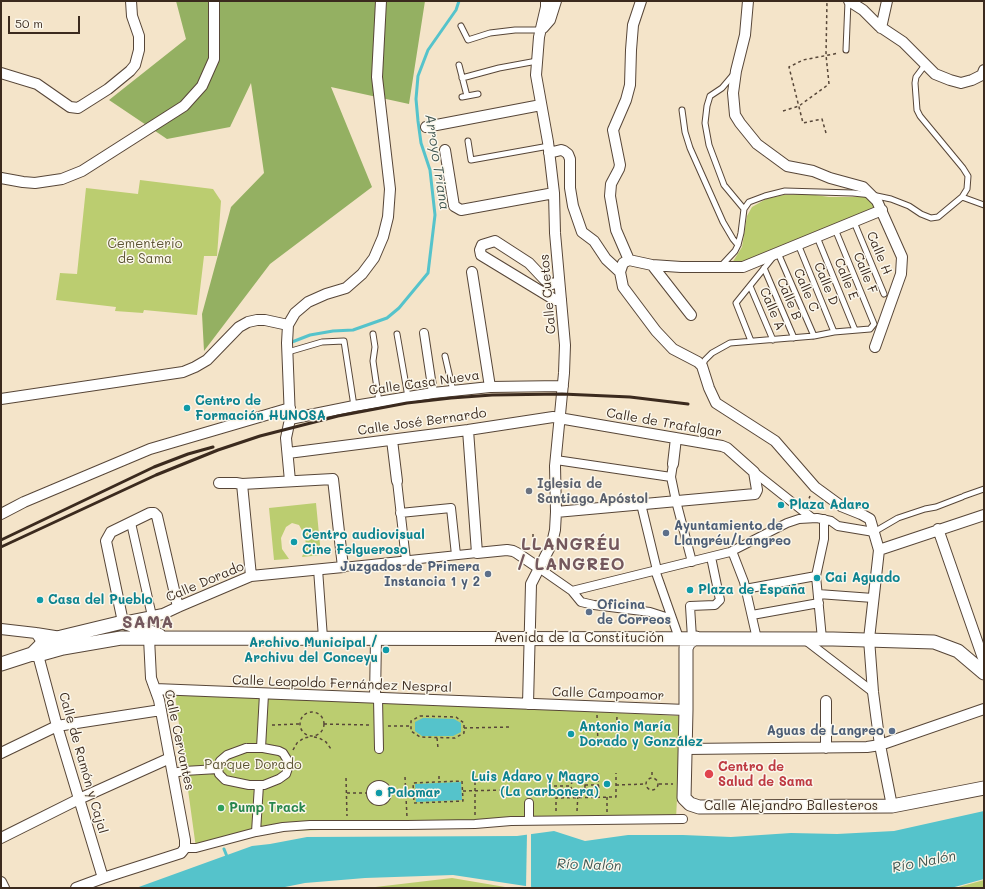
<!DOCTYPE html>
<html>
<head>
<meta charset="utf-8">
<style>
  body { margin:0 }
  #map { position:relative; width:985px; height:889px; overflow:hidden; background:#f4e4c9; font-family:Mali,sans-serif }
  canvas { display:block }
  .frame { position:absolute; inset:0; border:2px solid #3b2a1e; pointer-events:none }
  .scale { position:absolute; left:8px; top:16px; width:72px; height:18px; box-sizing:border-box; border:2px solid #3b2a1e; border-top:0; padding-left:5px; font-size:12px; line-height:14px; white-space:nowrap; color:#3b2a1e; -webkit-text-stroke:3px #fbf7ec; paint-order:stroke }
</style>
</head>
<body>
<div id="map">
<canvas width="985" height="889"></canvas>
<div class="frame"></div>
<div class="scale">50 m</div>
</div>
<script>
const ctx = document.querySelector('canvas').getContext('2d');
ctx.lineJoin = 'round';
function fill(path, color) {
  ctx.fillStyle = color;
  ctx.fill(path, 'evenodd');
}
function poly(rows) {
  const path = new Path2D();
  for (const r of rows) {
    if (r.length === 3) {
      path.moveTo(r[0] + r[2], r[1]);
      path.arc(r[0], r[1], r[2], 0, 2 * Math.PI);
      continue;
    }
    path.moveTo(r[0], r[1]);
    for (let i = 2; i < r.length; i += 2) path.lineTo(r[i], r[i + 1]);
  }
  return path;
}
function stroke(path, color, width, dash) {
  ctx.strokeStyle = color;
  ctx.lineWidth = width;
  ctx.lineCap = dash ? 'butt' : 'round';
  ctx.setLineDash(dash || []);
  ctx.stroke(path);
}
function write(font, color, halo, rows, align = 'center') {
  ctx.font = font + ' Mali,sans-serif';
  ctx.lineWidth = 3;
  ctx.setLineDash([]);
  ctx.textBaseline = 'middle';
  ctx.strokeStyle = halo;
  ctx.fillStyle = color;
  for (const [text, x, y, turn = 0] of rows) {
    ctx.save();
    ctx.translate(x, y);
    ctx.rotate((+turn || 0) * Math.PI / 180);
    ctx.textAlign = isNaN(turn) ? turn : align;
    if (halo) ctx.strokeText(text, 0, 0);
    ctx.fillText(text, 0, 0);
    ctx.restore();
  }
}
const green = poly([
  [140,180,213,189,221,201,217,256,204,256,197,315,144,310,143,313,115,311,116,307,56,300,60,273,77,274,86,188,138,194],
  [809,194,829,197,868,197,871,198,875,208,775,248,749,261,742,263,732,263,742,247,747,216,752,207,766,199,784,195],
  [316,503,321,555,302,557,306,546,305,536,299,525,292,523,286,527,281,538,282,549,289,559,274,560,269,508],
  [175,695,496,707,681,716,676,819,256,832,196,848],
  [452,878,511,888,367,888],
  [984,880,984,888,955,888]
]);
const forest = poly([
  [176,1,425,1,409,104,331,87,372,187,270,264,204,351,202,314,231,207,264,173,251,83,230,127,167,139,109,100,186,39]
]);
const water = poly([
  [423,718,454,719,461,723,461,732,453,736,422,736,415,731,415,722],
  [461,782,462,800,416,802,415,784],
  [984,811,984,879,951,888,532,887,453,875,365,878,305,883,280,888,136,888,252,846,270,844,307,837,517,836,554,831,585,841,628,835,683,835,731,837,791,833,837,834,894,831]
]);
const pier = poly([
  [531,832,531,888,526,888,527,833]
]);
const stream = poly([
  [292,342,310,335,333,331,353,330,387,318,399,308,428,273,435,215,430,170,421,143,418,121,416,99,418,76,428,50,456,10,459,1],
  [224,849,228,859]
]);
const path = poly([
  [783,111,799,106,829,84,826,55,827,1],
  [826,133,822,119,803,123,789,67,803,60,839,53],
  [807,504,810,496],
  [533,534,533,539],
  [312,724,12],
  [597,715,598,745],
  [420,716,456,717,464,723,464,733,455,738,420,737,411,731,411,721,420,716],
  [324,724,370,725],
  [272,725,299,724],
  [388,726,411,726],
  [464,728,509,727],
  [314,737,319,738,326,742,331,749],
  [437,738,438,748],
  [666,743,666,741],
  [616,744,617,716],
  [623,744,623,741],
  [645,744,645,741],
  [293,750,297,743,304,738,309,737],
  [652,772,652,778],
  [598,773,599,797],
  [439,776,439,782],
  [475,776,475,816],
  [405,777,407,817],
  [652,784,6],
  [346,778,347,816],
  [578,786,7],
  [462,781,463,801,414,803,413,783,462,781],
  [659,784,673,784],
  [585,785,599,785],
  [616,785,646,784],
  [554,786,570,786],
  [463,791,506,790],
  [387,792,414,793],
  [347,793,372,793],
  [556,811,556,798,616,797,616,773],
  [577,811,578,793],
  [607,812,607,797]
]);
const service = poly([
  [461,26,468,40,490,33,515,30,541,30],
  [846,50,848,1],
  [459,65,467,96],
  [733,75,722,88,710,96,707,106,705,123,709,145,724,185,744,209],
  [462,78,499,68,537,61],
  [462,97,478,94],
  [682,110,685,132,690,148,723,222,733,239,738,245],
  [468,141,471,160,549,146],
  [962,197,984,205],
  [854,222,884,294],
  [817,237,855,330],
  [798,244,834,332],
  [778,253,814,336],
  [721,266,735,251,738,245,741,233,744,209,749,202,765,196,785,191,853,193,872,195,891,199,909,206,921,214,931,218,938,217,962,197,967,189,968,176,963,168,920,116,917,110,915,83,916,77,925,65],
  [764,268,794,338],
  [750,286,773,340],
  [373,334,375,347,373,361,379,402],
  [397,334,408,397],
  [751,341,736,303,774,256],
  [288,352,322,342,344,341,354,406],
  [445,356,453,391],
  [702,366,705,360,712,353,730,343,814,336,834,332,870,329,874,324,835,229],
  [964,496,984,489],
  [874,532,898,518,925,509,936,507,962,497]
]);
const pedestrian = poly([
  [424,333,433,393],
  [556,460,671,477],
  [673,464,671,477,676,501,692,562],
  [754,472,812,518],
  [397,481,406,560],
  [641,504,657,570],
  [400,513,451,508,456,555],
  [131,523,152,616],
  [732,551,744,582,757,639],
  [343,567,477,553],
  [539,568,572,591,730,552,787,523,799,519,817,518,831,521,838,526,874,532],
  [318,569,323,638],
  [655,570,679,638],
  [745,589,816,576],
  [572,591,581,602,594,605,650,612,672,619],
  [818,594,873,598],
  [752,615,819,603],
  [692,638,690,606,715,605,720,600,711,557],
  [804,639,873,692],
  [822,639,816,576,824,539,824,519],
  [378,698,379,749],
  [246,748,263,748,279,751,283,753,288,761,289,765,286,774,279,779,264,785,249,785,225,780,219,774,218,769,220,761,227,755,246,748],
  [261,748,264,694],
  [173,773,184,771,218,769],
  [379,793,8],
  [529,821,529,803],
  [256,832,259,785],
  [185,848,196,848,256,832,283,827,310,825,407,825,475,824,511,821,683,819]
]);
const minor = poly([
  [748,1,745,35,736,71,733,93,735,115,740,123,757,144,787,166,813,171,830,178,863,187,877,201,902,257,901,274,875,347],
  [849,1,863,10,879,26,903,42,935,74,950,80,961,83,972,80,982,75,984,70],
  [543,28,550,20,556,1],
  [881,28,887,1],
  [1,73,37,84,70,107,78,108,108,89,130,71,135,65,139,50,139,36,132,16,131,1],
  [426,127,541,105],
  [445,150,454,206,461,210,554,193],
  [549,153,561,150,564,151,568,154,570,159,570,188,573,206,582,232,594,241,606,259,620,272],
  [1,178,23,182,35,183,62,179,82,171,184,106,202,86,214,59,214,1],
  [882,210,743,267,681,267,652,265,629,260,623,263,620,272,623,287,656,331,673,349,698,362,702,366,709,388,716,403,775,441,815,487,841,506,861,514,870,519,879,550,869,639,873,692,880,745,892,806],
  [629,260,616,230,610,196,611,184,619,169,620,165,613,130,626,100,630,85,631,50,633,25,641,1],
  [652,265,691,315],
  [472,272,490,387],
  [559,282,552,284,545,280,529,263,495,241,482,245,480,250,481,255,555,300,561,299],
  [1,399,183,372,195,367,207,360,239,327,248,322,257,320,265,320,288,325],
  [290,419,354,406,433,393,490,387,563,386],
  [468,430,477,553,507,550,513,551,517,553,539,568],
  [392,440,397,481],
  [288,453,468,430,553,417,722,446,727,448,754,472,757,490,755,494,556,512],
  [673,464,676,438],
  [290,481,286,438,290,419,287,343,288,325,295,313,308,302,326,294,346,288,362,274,374,258,383,237,388,217,390,189,377,77,381,1],
  [242,484,251,576],
  [1,514,24,502,150,449,290,408],
  [938,529,984,661],
  [879,550,984,515],
  [178,607,157,516,154,513,150,513,111,532,106,541,123,622,163,614,178,607,251,576,343,567,333,479,242,484,236,483,219,483],
  [1,629,36,633,61,637],
  [36,633,41,640,38,655,57,726,103,878],
  [155,689,686,710],
  [375,698,376,638],
  [528,704,531,584,552,543,555,530,556,512,555,466,564,373,565,345,555,233,554,193,548,142,536,75,539,37,546,7,546,1],
  [826,748,826,701],
  [686,749,867,747,880,745,984,709],
  [1,753,57,726,161,710],
  [1,838,79,799,170,758],
  [1,882,4,888],
  [76,888,103,878,181,853,185,848,185,840,159,700,151,678,149,638]
]);
const tertiary = poly([
  [696,638,689,642,686,648,686,710,684,798,690,804,699,807,892,806,984,788],
  [32,654,40,646,61,637,123,622,159,635],
  [1,664,32,654,38,655,63,648,121,638,833,639,934,642,958,651,984,673]
]);
const rail = poly([
  [1,540,154,467,188,454,213,447],
  [1,547,156,475,218,450,260,436,338,416,407,403,451,398,492,395,562,394,630,397,688,404]
]);
const markers = [
  [187,408,4,"#0f9aa8"],
  [529,491,4,"#6b7280"],
  [781,505,4,"#0f9aa8"],
  [666,533,4,"#5c6f8a"],
  [294,542,4,"#0f9aa8"],
  [488,574,4,"#5c6f8a"],
  [817,578,4,"#0f9aa8"],
  [690,590,4,"#0f9aa8"],
  [40,600,4,"#0f9aa8"],
  [589,612,4,"#5c6f8a"],
  [386,650,4,"#0f9aa8"],
  [892,731,4,"#5c6f8a"],
  [571,734,4,"#0f9aa8"],
  [709,774,5,"#e0444e"],
  [607,784,4,"#0f9aa8"],
  [379,793,4,"#0f9aa8"],
  [221,808,4,"#2e9e5b"]
];
const parkNames = [
  ["Cementerio",145,244],
  ["de Sama",145,259],
  ["Parque Dorado",253,765]
];
const streetNames = [
  ["Calle H",879,253,67],
  ["Calle F",865,273,68],
  ["Calle E",846,279,68],
  ["Calle D",826,284,68],
  ["Calle C",806,290,67],
  ["Calle Cuetos",548,294,-95],
  ["Calle B",789,299,67],
  ["Calle A",772,309,67],
  ["Calle Casa Nueva",424,383,-8],
  ["Calle José Bernardo",422,422,-8],
  ["Calle de Trafalgar",664,423,10],
  ["Calle Dorado",205,582,-23],
  ["Avenida de la Constitución",579,638],
  ["Calle Leopoldo Fernández Nespral",342,684,2],
  ["Calle Campoamor",608,694,2],
  ["Calle Cervantes",179,740,78],
  ["Calle de Ramón y Cajal",83,763,74],
  ["Calle Alejandro Ballesteros",791,806]
];
const cultureNames = [
  ["Centro de",195,401],
  ["Formación HUNOSA",195,416],
  ["Plaza Adaro",789,505],
  ["Centro audiovisual",302,535],
  ["Cine Felgueroso",302,550],
  ["Cai Aguado",825,578],
  ["Plaza de España",698,590],
  ["Casa del Pueblo",48,600],
  ["Archivo Municipal /",378,643,"right"],
  ["Archivu del Conceyu",378,658,"right"],
  ["Antonio María",579,727],
  ["Dorado y González",579,742],
  ["Luis Adaro y Magro",599,777,"right"],
  ["(La carbonera)",599,792,"right"],
  ["Palomar",387,793]
];
const worshipNames = [
  ["Iglesia de",537,484],
  ["Santiago Apóstol",537,499]
];
const serviceNames = [
  ["Ayuntamiento de",674,526],
  ["Llangréu/Langreo",674,541],
  ["Juzgados de Primera",480,567,"right"],
  ["Instancia 1 y 2",480,582,"right"],
  ["Oficina",597,605],
  ["de Correos",597,620],
  ["Aguas de Langreo",884,731,"right"]
];
const healthNames = [
  ["Centro de",718,767],
  ["Salud de Sama",718,782]
];
const leisureNames = [
  ["Pump Track",229,808]
];
const waterNames = [
  ["Arroyo Triana",437,162,81],
  ["Río Nalón",924,862,-11],
  ["Río Nalón",589,865,2]
];
const districtNames = [
  ["LLANGRÉU",571,545],
  ["/ LANGREO",571,565],
  ["SAMA",148,623]
];
fill(green, '#bbcd70');
fill(forest, '#94b062');
fill(water, '#55c3cb');
fill(pier, '#f4e4c9');
stroke(stream, '#55c3cb', 3);
stroke(service, '#574638', 7);
stroke(pedestrian, '#574638', 10);
stroke(minor, '#574638', 12);
stroke(tertiary, '#574638', 15);
stroke(path, '#574638', 1.5, [3, 3]);
stroke(service, '#fff', 5);
stroke(pedestrian, '#fff', 8);
stroke(minor, '#fff', 10);
stroke(tertiary, '#fff', 13);
stroke(rail, '#3b2a1e', 3);
for (const [x, y, r, color] of markers) {
  const dot = new Path2D();
  dot.arc(x, y, r, 0, 2 * Math.PI);
  ctx.fillStyle = color;
  ctx.fill(dot);
  stroke(dot, '#fbf7ec', 1.5);
}
write('13px', '#5b5332', '#fbf7ec', parkNames);
write('13px', '#3b2a1e', '#fbf7ec', streetNames);
write('bold 13px', '#0d838f', '#fbf7ec', cultureNames, 'left');
write('bold 13px', '#5b616d', '#fbf7ec', worshipNames, 'left');
write('bold 13px', '#4e5e75', '#fbf7ec', serviceNames, 'left');
write('bold 13px', '#be3a42', '#fbf7ec', healthNames, 'left');
write('bold 13px', '#27864d', '#fbf7ec', leisureNames, 'left');
write('italic 14px', '#435852', '#fbf7ec', waterNames);
ctx.letterSpacing = '1px';
write('bold 17px', '#74585d', '#fbf7ec', districtNames);
ctx.letterSpacing = '0px';
</script>
</body>
</html>
